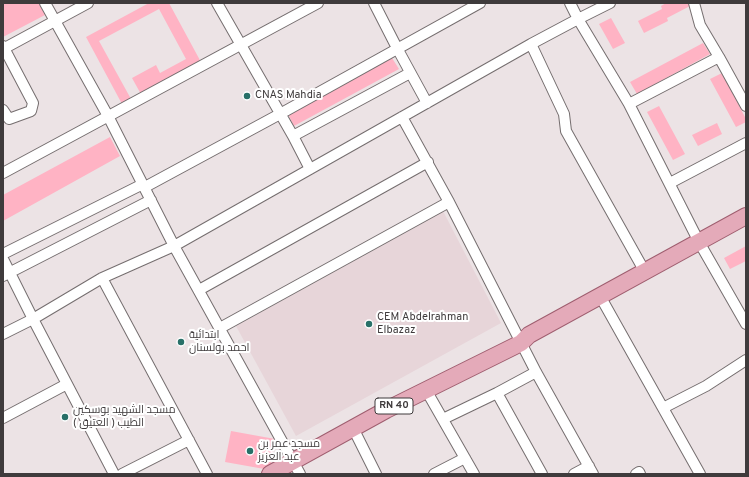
<!DOCTYPE html>
<html>
<head>
<meta charset="utf-8">
<style>
  body { margin:0 }
  #map { position:relative; width:749px; height:477px; overflow:hidden; background:#ece3e5; font-family:Overpass,sans-serif }
  canvas { display:block }
  .frame { position:absolute; inset:0; border:4px solid #3f3b3c; pointer-events:none }
</style>
</head>
<body>
<div id="map">
<canvas width="749" height="477"></canvas>
<div class="frame"></div>
</div>
<script>
const ctx = document.querySelector('canvas').getContext('2d');
ctx.lineJoin = 'round';
function fill(path, color) {
  ctx.fillStyle = color;
  ctx.fill(path, 'evenodd');
}
function poly(rows) {
  const path = new Path2D();
  for (const r of rows) {
    path.moveTo(r[0], r[1]);
    for (let i = 2; i < r.length; i += 2) path.lineTo(r[i], r[i + 1]);
  }
  return path;
}
function stroke(path, color, width, dash) {
  ctx.strokeStyle = color;
  ctx.lineWidth = width;
  ctx.lineCap = dash ? 'butt' : 'round';
  ctx.setLineDash(dash || []);
  ctx.stroke(path);
}
function write(font, color, halo, rows, align = 'center') {
  ctx.font = font + ' Overpass,Cairo,sans-serif';
  ctx.lineWidth = 4;
  ctx.setLineDash([]);
  ctx.textBaseline = 'middle';
  ctx.strokeStyle = halo;
  ctx.fillStyle = color;
  for (const [text, x, y, turn = 0] of rows) {
    ctx.save();
    ctx.translate(x, y);
    ctx.rotate((+turn || 0) * Math.PI / 180);
    ctx.textAlign = isNaN(turn) ? turn : align;
    if (halo) ctx.strokeText(text, 0, 0);
    ctx.fillText(text, 0, 0);
    ctx.restore();
  }
}
const built = poly([
  [443,211,501,323,296,436,236,326]
]);
const building = poly([
  [3,3,39,3,45,15,3,37],
  [149,3,169,3,202,64,142,96,132,78,156,65,160,73,186,59,159,9,99,41,131,99,122,104,86,37],
  [666,3,691,3,692,5,667,18,668,21,644,33,638,21,662,9,661,6],
  [611,18,625,43,613,49,599,24],
  [703,43,710,54,637,94,630,82],
  [392,58,399,69,294,126,288,114],
  [722,73,746,119,746,122,736,127,710,79],
  [659,106,685,154,673,160,647,112],
  [717,123,722,134,698,146,692,135],
  [110,137,120,156,3,221,3,195],
  [746,246,746,261,730,269,724,258],
  [231,431,275,439,270,470,225,462]
]);
const minor = poly([
  [45,3,108,116,174,246,300,474],
  [217,3,293,136,310,169],
  [374,3,397,48,427,103],
  [570,3,578,19,629,104,699,242,746,324],
  [694,3,700,25,719,57,746,106],
  [531,44,564,114,566,131,645,272],
  [3,46,33,103,31,111,9,119,3,110],
  [3,49,88,3],
  [629,104,719,57],
  [402,117,449,202,536,372,593,474],
  [293,136,410,73],
  [3,173,318,3],
  [670,183,746,143],
  [145,187,280,114,480,3],
  [3,254,143,184],
  [3,259,33,319,114,474],
  [3,276,151,200],
  [102,278,207,474],
  [199,290,428,162],
  [600,296,700,474],
  [220,328,449,202],
  [3,334,33,319,102,278,174,246,531,44,578,19,610,3],
  [426,390,474,474],
  [497,393,542,474],
  [663,408,706,386,746,360],
  [3,418,67,384],
  [443,419,497,393,536,372],
  [353,428,376,474],
  [122,474,189,440],
  [434,474,465,458],
  [574,474,589,466],
  [636,474,639,472,640,474]
]);
const primary = poly([
  [270,474,386,410,521,343,529,335,746,216]
]);
const markers = [
  [247,96,4,"#287068"],
  [369,324,4,"#287068"],
  [181,342,4,"#287068"],
  [65,417,4,"#287068"],
  [250,451,4,"#287068"]
];
const shields = [
  [394,406,38]
];
const shieldNames = [
  ["RN 40",394,406]
];
const poiNames = [
  ["CNAS Mahdia",255,96],
  ["CEM Abdelrahman",377,318],
  ["Elbazaz",377,331],
  ["ابتدائية",189,336],
  ["احمد بولسنان",189,349],
  ["مسجد الشهيد بوسكين",73,411],
  ["الطيب ( العتيق )",73,424],
  ["مسجد عمر بن",258,445],
  ["عبد العزيز",258,458]
];
fill(built, '#e7d5d9');
fill(building, '#ffb3c4');
stroke(minor, '#756e6f', 12);
stroke(primary, '#9f5e6f', 18);
stroke(minor, '#fff', 10);
stroke(primary, '#e4aab9', 16);
for (const [x, y, r, color] of markers) {
  const dot = new Path2D();
  dot.arc(x, y, r, 0, 2 * Math.PI);
  ctx.fillStyle = color;
  ctx.fill(dot);
  stroke(dot, '#fff', 1.5);
}
for (const [x, y, w] of shields) {
  const box = new Path2D();
  box.roundRect(x - w / 2, y - 8, w, 16, 3);
  ctx.fillStyle = '#fff';
  ctx.fill(box);
  stroke(box, '#3f3b3c', 1);
}
write('bold 10px', '#3f3b3c', null, shieldNames);
write('11px', '#3f3b3c', '#fff', poiNames, 'left');
</script>
</body>
</html>
